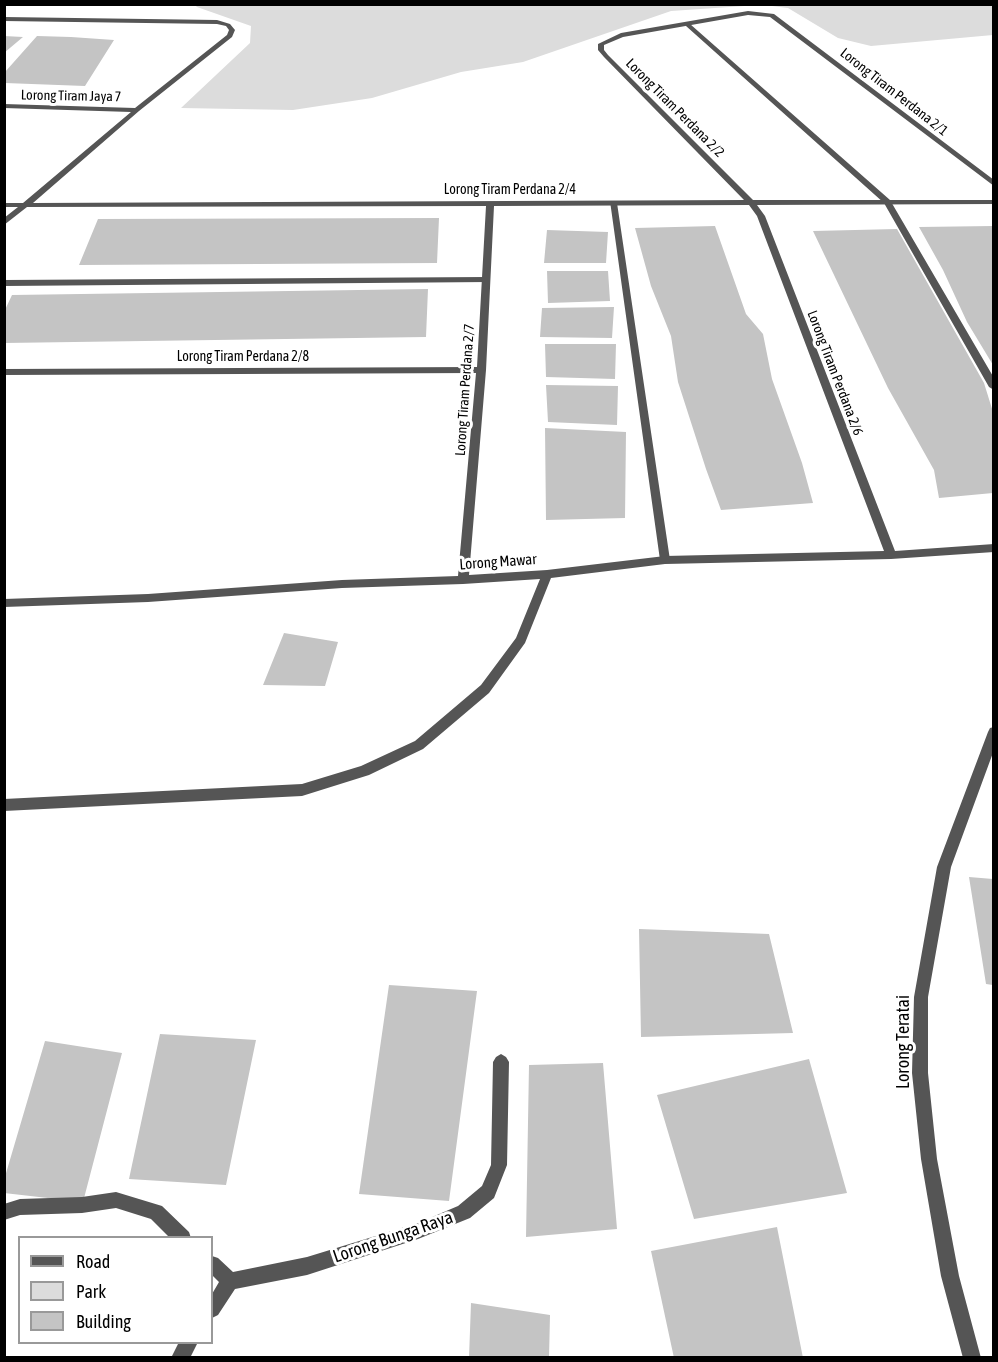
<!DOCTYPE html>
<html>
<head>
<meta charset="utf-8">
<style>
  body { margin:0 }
  #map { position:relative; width:998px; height:1362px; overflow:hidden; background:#fff; font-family:"Asap Condensed",sans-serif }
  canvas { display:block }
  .frame { position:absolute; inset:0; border:6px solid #000; pointer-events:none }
  .legend { position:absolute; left:18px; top:1236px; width:195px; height:108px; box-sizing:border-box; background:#fff; border:2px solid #999; margin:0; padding:8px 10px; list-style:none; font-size:18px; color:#000 }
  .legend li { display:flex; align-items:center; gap:12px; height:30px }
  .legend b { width:30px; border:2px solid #999 }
</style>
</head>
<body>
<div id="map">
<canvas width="998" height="1362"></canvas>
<div class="frame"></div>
<ul class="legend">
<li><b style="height:8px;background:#555"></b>Road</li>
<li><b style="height:16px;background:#dcdcdc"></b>Park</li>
<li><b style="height:16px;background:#c4c4c4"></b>Building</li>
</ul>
</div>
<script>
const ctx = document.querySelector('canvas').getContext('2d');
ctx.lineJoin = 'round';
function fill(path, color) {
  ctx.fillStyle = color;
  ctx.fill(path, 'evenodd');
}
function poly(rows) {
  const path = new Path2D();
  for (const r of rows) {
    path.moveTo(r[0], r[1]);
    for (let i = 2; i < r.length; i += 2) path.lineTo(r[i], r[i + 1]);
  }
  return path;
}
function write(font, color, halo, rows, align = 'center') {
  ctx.font = font + ' "Asap Condensed",sans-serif';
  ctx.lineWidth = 6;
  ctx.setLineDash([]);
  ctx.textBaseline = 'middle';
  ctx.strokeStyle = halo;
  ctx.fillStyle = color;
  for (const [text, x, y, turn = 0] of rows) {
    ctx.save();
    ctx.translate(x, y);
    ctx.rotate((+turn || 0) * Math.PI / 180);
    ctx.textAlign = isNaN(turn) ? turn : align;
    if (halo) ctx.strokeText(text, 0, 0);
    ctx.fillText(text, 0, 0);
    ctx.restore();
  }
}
const green = poly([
  [195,5,759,5,671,11,523,62,461,72,372,98,293,110,181,108,250,43,251,26,197,7],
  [764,5,993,5,993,35,871,46,838,38,788,8]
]);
const building = poly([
  [4,36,23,37,4,53],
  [37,36,71,37,114,40,85,86,5,83,5,72],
  [439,218,437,263,79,265,98,219],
  [715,226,746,314,763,334,772,379,802,463,813,503,721,510,706,469,678,382,671,336,651,286,635,228],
  [993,226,993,365,967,322,943,270,919,227],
  [897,229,984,383,993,412,993,493,939,498,934,470,888,388,813,231],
  [547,230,608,232,606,263,544,263],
  [547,271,608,271,610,301,548,303],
  [428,289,426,337,4,343,4,312,12,295],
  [614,307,612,338,540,337,542,308],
  [545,344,616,344,615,379,546,377],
  [546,385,618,386,617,425,548,422],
  [545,428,626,432,625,518,546,520],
  [284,633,338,642,325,686,263,685],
  [969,877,993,879,993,985,986,984],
  [639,929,769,934,793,1033,641,1037],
  [389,985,477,991,449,1201,359,1194],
  [160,1034,256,1040,226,1185,129,1179],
  [45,1041,122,1053,83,1202,4,1193,4,1180],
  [809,1059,847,1193,694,1219,657,1095],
  [603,1063,617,1229,526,1237,529,1065],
  [777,1227,803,1358,674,1358,651,1251],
  [471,1303,550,1315,549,1358,469,1358]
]);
const service = poly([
  [686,24,690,24,890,200,994,378,994,390,989,387,884,203,686,26,686,24],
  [610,201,617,203,670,560,665,564,660,560,610,201],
  [486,277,490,280,489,282,4,286,4,280,486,277]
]);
const minor = poly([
  [748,11,774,14,994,180,994,186,770,17,748,15,623,37,604,45,604,50,608,55,753,200,994,200,994,204,757,205,765,216,895,551,994,544,994,552,891,559,665,564,551,578,525,643,489,693,423,749,369,775,302,796,4,811,4,799,302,784,361,766,415,741,481,685,516,638,540,579,463,584,342,588,148,602,4,607,4,599,148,594,342,580,458,576,476,373,4,375,4,369,477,367,486,206,27,207,4,225,4,218,18,207,4,207,4,203,23,203,131,112,4,108,4,104,135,108,227,35,229,30,226,26,217,24,4,21,4,17,217,20,230,24,235,30,232,37,139,111,33,203,744,200,604,57,598,50,598,44,621,33,748,11],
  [749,205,757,216,884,551,665,556,547,570,469,575,486,370,494,206,749,205],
  [994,727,994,750,951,867,928,997,928,1073,937,1159,959,1276,981,1358,963,1358,941,1276,921,1159,912,1073,914,997,937,867,988,732,990,728,994,727],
  [501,1054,506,1057,509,1062,507,1165,494,1198,470,1218,418,1239,307,1275,235,1289,218,1315,212,1318,212,1294,219,1282,212,1275,212,1256,218,1258,233,1272,307,1257,418,1223,458,1206,482,1186,491,1165,493,1062,496,1057,501,1054],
  [116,1192,162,1206,189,1232,191,1238,170,1238,151,1219,116,1208,82,1213,20,1215,4,1220,4,1204,20,1199,82,1197,116,1192],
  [179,1342,198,1342,190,1358,171,1358,179,1342]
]);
const farStreetnames = [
  ["Lorong Tiram Perdana 2/1",894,92,38],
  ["Lorong Tiram Jaya 7",71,96,1],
  ["Lorong Tiram Perdana 2/2",675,108,45],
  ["Lorong Tiram Perdana 2/4",510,190],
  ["Lorong Tiram Perdana 2/8",243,357],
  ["Lorong Tiram Perdana 2/6",835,373,69],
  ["Lorong Tiram Perdana 2/7",465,390,-86]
];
const streetNames = [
  ["Lorong Mawar",498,562,-4]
];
const nearStreetnames = [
  ["Lorong Teratai",903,1042,-90],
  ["Lorong Bunga Raya",393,1237,-19]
];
fill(green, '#dcdcdc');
fill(building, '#c4c4c4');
fill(service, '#555');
fill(minor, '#555');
write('14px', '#000', '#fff', farStreetnames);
write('15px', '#000', '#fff', streetNames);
write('18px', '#000', '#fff', nearStreetnames);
</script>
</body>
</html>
